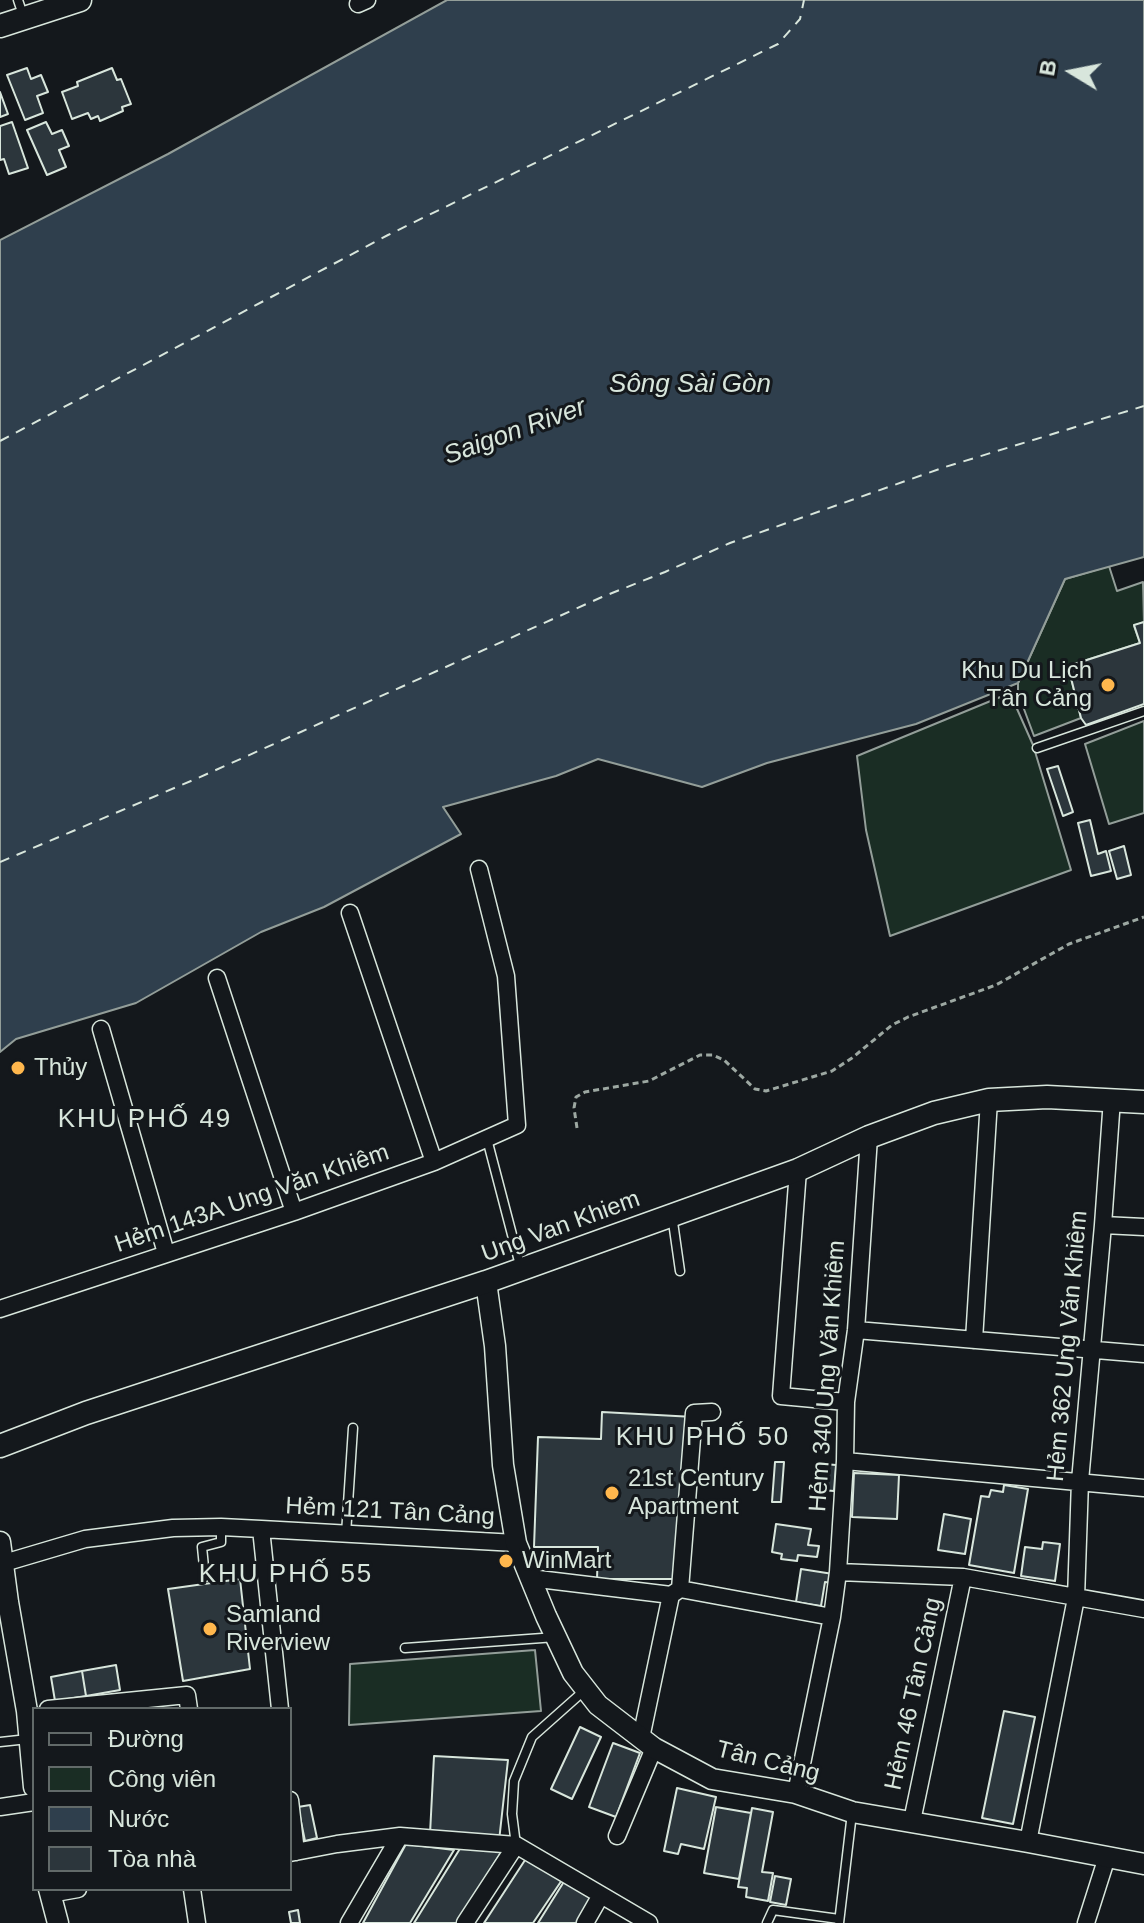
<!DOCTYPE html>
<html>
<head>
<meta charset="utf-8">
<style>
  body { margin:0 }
  #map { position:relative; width:1144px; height:1923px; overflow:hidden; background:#14181c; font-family:Arial,sans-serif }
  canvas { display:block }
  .legend { position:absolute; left:32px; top:1707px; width:260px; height:184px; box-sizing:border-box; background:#14181c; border:2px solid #626a69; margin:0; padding:10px 14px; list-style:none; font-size:24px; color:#d8e6dc }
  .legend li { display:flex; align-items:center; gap:16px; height:40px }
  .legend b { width:40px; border:2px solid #626a69 }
  .north { position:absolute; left:1032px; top:32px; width:80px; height:80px; -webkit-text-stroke:6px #14181c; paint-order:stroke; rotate:280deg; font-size:22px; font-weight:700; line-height:32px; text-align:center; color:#d8e6dc }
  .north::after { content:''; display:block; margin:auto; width:28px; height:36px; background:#d8e6dc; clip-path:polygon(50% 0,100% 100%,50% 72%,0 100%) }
</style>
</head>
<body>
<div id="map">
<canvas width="1144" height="1923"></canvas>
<ul class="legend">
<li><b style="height:10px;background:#14181c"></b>Đường</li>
<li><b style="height:22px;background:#1a2d24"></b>Công viên</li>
<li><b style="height:22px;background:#2f3f4d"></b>Nước</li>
<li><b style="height:22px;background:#2c363c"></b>Tòa nhà</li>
</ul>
<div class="north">B</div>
</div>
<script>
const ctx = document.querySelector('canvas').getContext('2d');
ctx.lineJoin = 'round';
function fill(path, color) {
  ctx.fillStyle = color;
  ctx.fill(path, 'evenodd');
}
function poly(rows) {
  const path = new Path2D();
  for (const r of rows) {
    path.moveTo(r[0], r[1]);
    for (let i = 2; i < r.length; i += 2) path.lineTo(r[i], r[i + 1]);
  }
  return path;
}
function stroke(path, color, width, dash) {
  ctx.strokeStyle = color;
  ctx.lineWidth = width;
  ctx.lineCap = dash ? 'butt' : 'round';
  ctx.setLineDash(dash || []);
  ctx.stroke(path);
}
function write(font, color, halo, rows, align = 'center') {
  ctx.font = font + ' Arial,sans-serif';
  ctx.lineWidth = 6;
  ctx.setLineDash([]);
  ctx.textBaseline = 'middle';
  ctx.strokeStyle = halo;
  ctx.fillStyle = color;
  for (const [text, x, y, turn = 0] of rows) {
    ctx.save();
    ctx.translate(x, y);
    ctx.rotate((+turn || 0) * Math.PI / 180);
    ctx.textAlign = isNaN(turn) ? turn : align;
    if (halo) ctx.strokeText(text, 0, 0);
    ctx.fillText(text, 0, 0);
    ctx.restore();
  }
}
const green = poly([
  [1109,566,1117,591,1143,582,1144,622,1134,626,1140,643,1068,666,1081,718,1034,736,1018,693,1018,683,1065,579,1109,566],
  [1010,693,1033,745,1071,870,890,936,866,830,857,756,1010,693],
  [1144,721,1144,813,1109,824,1085,744,1144,721],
  [535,1650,541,1711,349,1725,350,1664,535,1650]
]);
const water = poly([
  [447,0,1144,0,1144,557,1065,579,1018,683,916,724,767,763,702,787,598,759,556,776,443,807,461,834,324,907,261,932,136,1003,16,1039,0,1052,0,240,168,154,447,0]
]);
const ferry = poly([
  [0,441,388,235,778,44,800,19,804,0],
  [0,862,198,778,602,597,665,572,730,543,945,467,1144,406]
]);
const building = poly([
  [27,68,31,79,41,75,48,92,37,96,43,113,25,120,7,75,27,68],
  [112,68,117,80,121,79,131,104,122,107,123,111,100,121,98,116,91,119,88,113,72,119,62,92,78,86,77,82,112,68],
  [0,92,8,114,0,117,0,92],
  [12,122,28,168,9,174,4,159,0,160,0,126,12,122],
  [46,122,52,134,62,130,69,146,59,150,66,167,47,175,27,130,46,122],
  [1144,622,1144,704,1086,725,1081,718,1068,666,1140,643,1134,625,1144,622],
  [1058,766,1073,812,1063,816,1047,769,1058,766],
  [1090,820,1098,854,1106,851,1111,871,1091,876,1078,823,1090,820],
  [1124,846,1131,875,1117,879,1109,851,1124,846],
  [602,1412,694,1417,681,1579,597,1579,598,1547,534,1547,538,1437,601,1439,602,1412],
  [775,1462,784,1462,781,1502,772,1502,775,1462],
  [824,1464,836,1465,834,1491,822,1490,824,1464],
  [854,1473,899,1475,897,1519,852,1517,854,1473],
  [1004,1485,1028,1489,1014,1573,969,1565,981,1496,989,1497,991,1490,1003,1492,1004,1485],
  [944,1514,971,1519,965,1554,938,1550,944,1514],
  [776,1524,811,1529,808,1545,819,1546,817,1557,798,1555,797,1561,781,1559,782,1554,772,1552,776,1524],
  [1043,1542,1060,1544,1055,1581,1021,1576,1025,1547,1042,1549,1043,1542],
  [801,1569,833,1574,832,1583,825,1582,821,1606,796,1602,801,1569],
  [240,1579,250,1669,183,1681,168,1589,240,1579],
  [116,1665,120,1690,86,1696,82,1671,116,1665],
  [82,1671,86,1696,55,1701,51,1677,82,1671],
  [1004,1711,1035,1717,1013,1824,982,1818,1004,1711],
  [580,1727,601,1737,572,1799,551,1789,580,1727],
  [613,1743,640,1753,616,1817,589,1807,613,1743],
  [434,1756,508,1760,499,1841,430,1834,434,1756],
  [677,1788,716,1797,704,1849,681,1844,678,1854,664,1851,677,1788],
  [310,1805,317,1838,305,1841,298,1807,310,1805],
  [716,1807,751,1813,739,1879,704,1873,716,1807],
  [752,1808,773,1812,762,1872,773,1873,768,1901,746,1897,747,1888,738,1887,752,1808],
  [406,1844,454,1850,410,1923,363,1923,406,1844],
  [461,1847,502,1851,457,1923,414,1923,461,1847],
  [527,1857,562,1880,533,1923,484,1923,527,1857],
  [775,1876,791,1879,786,1905,770,1902,775,1876],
  [565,1880,597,1900,583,1923,538,1923,565,1880],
  [298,1910,300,1923,291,1923,289,1912,298,1910]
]);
const path = poly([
  [577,1128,574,1108,576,1097,585,1092,649,1081,700,1055,713,1055,724,1060,755,1089,766,1091,832,1071,852,1058,892,1025,908,1017,996,985,1069,944,1144,917]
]);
const service = poly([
  [18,0,23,15],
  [1037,748,1144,711],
  [487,1139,521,1269],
  [672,1215,680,1271],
  [346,1534,353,1428],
  [205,1577,202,1547,221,1542,221,1528],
  [405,1648,556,1637],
  [0,1742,28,1739],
  [516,1845,512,1814,514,1781,532,1737,586,1689],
  [767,1923,773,1910,839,1919],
  [839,1923,852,1813]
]);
const minor = poly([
  [358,4,367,0],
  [350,913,434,1162],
  [217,978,294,1212],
  [101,1029,166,1253],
  [798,1170,781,1396,846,1402],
  [1103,1225,1144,1227],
  [0,1309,294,1212,434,1162,517,1125,506,976,479,869],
  [856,1330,1144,1354],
  [974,1340,989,1100],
  [845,1461,1144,1488],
  [261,1529,516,1543],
  [4,1563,85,1539,173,1528,221,1527,261,1529,280,1709],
  [838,1572,963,1577,1144,1609],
  [530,1578,671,1595],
  [680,1589,832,1617],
  [48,1709,187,1695,189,1709],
  [641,1738,671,1595,680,1589,694,1413,712,1412],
  [796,1793,832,1617,838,1572,845,1461,846,1402,856,1330,869,1137],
  [290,1800,296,1852],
  [0,1807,34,1802],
  [912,1821,963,1577],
  [617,1836,654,1748],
  [1028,1842,1076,1598,1080,1481,1103,1225,1112,1099],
  [290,1853,337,1844,400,1836,516,1845,649,1923],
  [192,1889,197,1923],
  [50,1894,78,1889],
  [349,1923,400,1836],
  [465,1923,516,1845],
  [585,1923,601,1895],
  [1086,1923,1107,1857]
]);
const tertiary = poly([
  [486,1282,495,1346,503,1465,516,1543,546,1616,573,1673,598,1705,654,1748,712,1779,796,1793,852,1812,1028,1842,1144,1864],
  [0,1542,8,1602,27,1711,34,1787],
  [49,1889,58,1923]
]);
const secondary = poly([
  [0,26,80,0],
  [0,1446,86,1413,486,1282,798,1170,869,1137,934,1113,989,1100,1047,1097,1144,1102]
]);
const markers = [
  [1108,685,8,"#ffb74d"],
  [18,1068,8,"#ffb74d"],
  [612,1493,8,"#ffb74d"],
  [506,1561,8,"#ffb74d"],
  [210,1629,8,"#ffb74d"]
];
const poiNames = [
  ["Khu Du Lịch",1092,671,"right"],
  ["Tân Cảng",1092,699,"right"],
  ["Thủy",34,1068],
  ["21st Century",628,1479],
  ["Apartment",628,1507],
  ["WinMart",522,1561],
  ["Samland",226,1615],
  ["Riverview",226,1643]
];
const streetNames = [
  ["Hẻm 143A Ung Văn Khiêm",252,1199,-19],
  ["Ung Van Khiem",561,1227,-20],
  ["Hẻm 362 Ung Văn Khiêm",1068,1346,-85],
  ["Hẻm 340 Ung Văn Khiêm",828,1376,-86],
  ["Hẻm 121 Tân Cảng",390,1512,3],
  ["Hẻm 46 Tân Cảng",914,1694,-78],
  ["Tân Cảng",768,1762,14]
];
const waterNames = [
  ["Sông Sài Gòn",690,385],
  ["Saigon River",515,432,-20]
];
const neighbourhoodNames = [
  ["KHU PHỐ 49",145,1120],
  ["KHU PHỐ 50",703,1438],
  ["KHU PHỐ 55",286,1575]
];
fill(green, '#1a2d24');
stroke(green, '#939e99', 2);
fill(water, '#2f3f4d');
stroke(water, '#939e99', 2);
stroke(ferry, '#d8e6dc', 2, [10, 8]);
fill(building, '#2c363c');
stroke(building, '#d8e6dc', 2);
stroke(service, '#d8e6dc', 11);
stroke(minor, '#d8e6dc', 19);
stroke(tertiary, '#d8e6dc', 23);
stroke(secondary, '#d8e6dc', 25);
stroke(path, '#9da8a2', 3, [6, 4]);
stroke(service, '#14181c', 8);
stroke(minor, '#14181c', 16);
stroke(tertiary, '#14181c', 20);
stroke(secondary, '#14181c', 22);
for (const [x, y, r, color] of markers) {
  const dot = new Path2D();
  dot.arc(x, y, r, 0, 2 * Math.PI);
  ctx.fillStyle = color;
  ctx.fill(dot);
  stroke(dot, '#14181c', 3);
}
write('24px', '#d8e6dc', '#14181c', poiNames, 'left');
write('24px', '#d8e6dc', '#14181c', streetNames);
write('italic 26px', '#d8e6dc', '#14181c', waterNames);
ctx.letterSpacing = '2px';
write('26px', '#d8e6dc', '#14181c', neighbourhoodNames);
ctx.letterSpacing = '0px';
</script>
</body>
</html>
